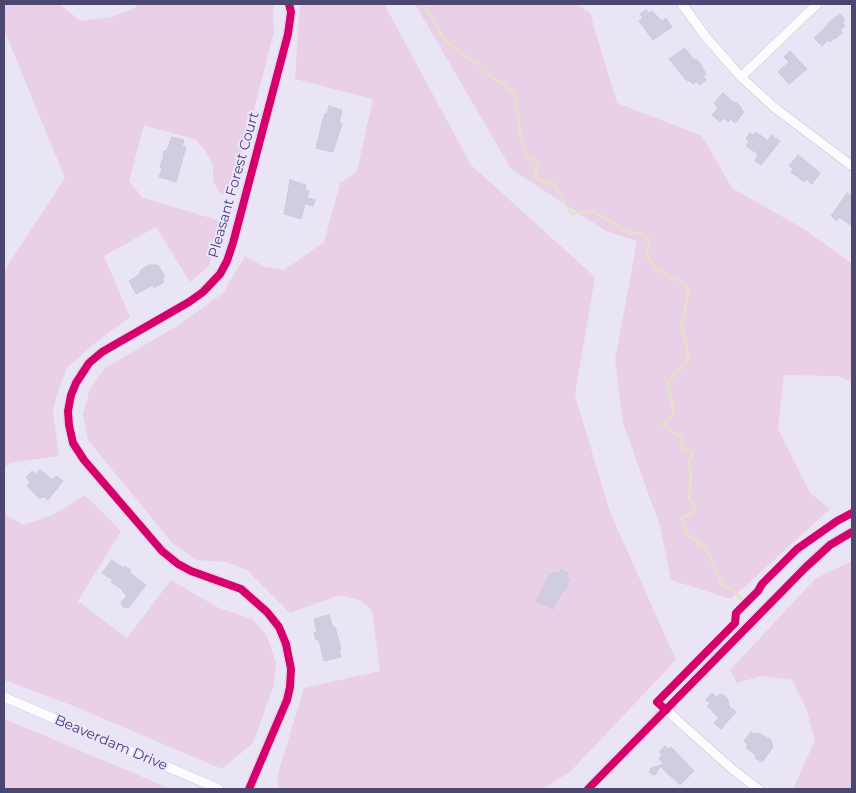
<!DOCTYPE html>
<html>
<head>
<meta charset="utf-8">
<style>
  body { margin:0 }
  #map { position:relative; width:856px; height:793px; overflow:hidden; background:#eae5f5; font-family:Montserrat,sans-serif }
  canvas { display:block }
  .frame { position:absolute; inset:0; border:5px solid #4b4771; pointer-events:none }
</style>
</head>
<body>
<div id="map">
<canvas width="856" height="793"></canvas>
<div class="frame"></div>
</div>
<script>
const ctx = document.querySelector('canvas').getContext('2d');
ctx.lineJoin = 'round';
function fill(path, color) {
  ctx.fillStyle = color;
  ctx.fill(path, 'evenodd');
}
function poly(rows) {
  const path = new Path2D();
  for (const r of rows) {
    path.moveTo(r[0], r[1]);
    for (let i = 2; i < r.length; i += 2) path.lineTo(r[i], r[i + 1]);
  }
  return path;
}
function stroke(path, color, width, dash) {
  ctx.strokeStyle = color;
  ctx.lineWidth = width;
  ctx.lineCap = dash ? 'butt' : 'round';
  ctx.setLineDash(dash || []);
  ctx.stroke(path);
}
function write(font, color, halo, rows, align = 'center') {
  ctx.font = font + ' Montserrat,sans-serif';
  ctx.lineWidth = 4;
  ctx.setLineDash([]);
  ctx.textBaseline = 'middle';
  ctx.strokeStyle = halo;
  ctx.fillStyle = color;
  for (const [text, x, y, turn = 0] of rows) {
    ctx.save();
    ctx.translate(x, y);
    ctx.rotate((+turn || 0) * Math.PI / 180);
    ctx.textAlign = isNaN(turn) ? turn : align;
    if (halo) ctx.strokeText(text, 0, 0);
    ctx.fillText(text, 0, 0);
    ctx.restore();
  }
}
const green = poly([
  [4,4,59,4,81,21,112,17,133,9,138,4,273,4,274,32,233,191,221,194,213,182,213,166,206,152,196,140,144,125,129,181,143,198,221,221,209,266,190,282,156,227,104,256,130,317,95,343,67,368,57,394,53,411,59,456,9,463,4,469,4,271,65,178,4,30],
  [300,4,384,4,471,165,595,277,575,395,610,512,676,660,570,772,542,789,279,789,277,777,304,688,380,671,372,611,362,601,339,595,290,613,247,570,226,562,197,560,173,544,88,440,83,414,90,389,105,368,177,326,223,293,245,256,265,267,284,270,324,242,340,183,357,171,373,99,295,79],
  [415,4,577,4,590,13,617,103,702,136,732,188,804,229,852,264,852,382,837,376,784,375,778,429,810,493,830,509,731,599,671,580,660,526,623,423,615,360,637,241,606,231,511,169],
  [85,495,121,531,78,601,127,638,171,580,219,608,252,619,266,634,276,663,274,685,253,743,222,769,71,705,4,680,4,511,8,516,23,525,53,515],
  [852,561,852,789,793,789,815,740,806,708,792,680,761,676,737,683,730,670,816,578],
  [4,719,48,737,171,789,4,789]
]);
const stream = poly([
  [425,4,431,17,445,40,456,50,478,64,491,77,504,84,515,96,521,138,527,156,539,163,535,172,538,180,553,183,572,214,593,211,631,234,641,232,649,240,647,256,658,270,683,283,689,292,681,326,686,342,689,360,667,383,674,413,663,424,671,432,681,437,682,448,693,453,689,463,691,478,689,498,695,507,689,515,681,518,687,534,706,548,723,587,731,588,743,601]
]);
const building = poly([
  [646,10,649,13,652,11,662,21,666,18,672,27,653,40,639,21,643,18,640,14,646,10],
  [840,14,845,20,842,22,845,26,840,30,842,33,835,39,834,38,830,42,828,40,822,46,814,38,829,24,828,23,840,14],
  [685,48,694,60,696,59,700,63,706,74,703,76,706,80,699,85,697,81,693,84,690,81,686,80,669,59,685,48],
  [790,51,807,69,789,84,778,72,789,62,784,57,790,51],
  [723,93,734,103,736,102,742,108,741,109,744,112,735,123,731,119,728,122,724,118,720,122,712,115,718,108,714,103,723,93],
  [329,106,342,110,339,123,342,124,333,152,316,148,323,119,325,113,327,114,329,106],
  [756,132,768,141,771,135,780,141,761,165,755,161,758,154,746,146,749,141,746,139,750,133,753,135,756,132],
  [172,137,184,140,182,146,186,147,176,182,159,177,162,169,160,167,164,155,163,152,167,150,172,137],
  [798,155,820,173,812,184,806,179,804,182,791,172,793,169,789,166,798,155],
  [290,180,306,185,305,190,309,191,307,198,315,200,313,206,305,204,301,219,284,214,290,180],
  [847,193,852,197,852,226,839,217,837,221,831,216,847,193],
  [149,265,158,265,165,277,162,279,164,282,154,288,153,285,136,294,129,281,139,275,141,270,149,265],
  [40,470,53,480,56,476,63,481,48,500,45,497,39,498,27,486,30,482,26,478,32,471,36,474,40,470],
  [112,560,123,568,124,566,131,570,129,572,146,585,129,607,124,608,121,603,127,595,122,591,123,590,111,582,113,580,102,573,112,560],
  [561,570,568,573,566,578,569,580,567,585,568,585,565,591,563,590,560,595,553,609,536,601,548,577,554,572,558,574,561,570],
  [329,615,333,628,335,627,339,641,341,649,339,649,341,657,324,661,319,640,316,640,314,633,317,632,314,619,329,615],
  [712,693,716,697,720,694,725,696,728,700,729,706,736,712,721,729,714,723,719,718,707,706,710,703,706,700,712,693],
  [751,732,753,734,759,733,771,740,773,747,762,762,755,758,757,756,746,748,748,744,744,741,751,732],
  [665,746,669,749,671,747,694,771,680,785,660,766,656,774,653,775,649,772,651,768,664,764,659,759,662,755,659,752,665,746]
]);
const path = poly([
  [660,704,657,702,735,623,736,613,740,608,758,591,762,584,797,549,837,521,852,513]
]);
const minor = poly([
  [682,4,706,37,741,77,775,108,852,166],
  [741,77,817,4],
  [4,697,219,789],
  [666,710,731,768,758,789],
  [249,789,287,700,290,687,291,669,286,644,279,627,267,612,241,589,191,571,178,564,162,551,84,460,73,443,69,425,68,411,71,395,76,383,89,363,102,352,189,302,203,292,220,274,227,261,233,243,288,34,291,12,289,4],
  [588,789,805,568,830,545,852,532]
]);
const cycleway = poly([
  [666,710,657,702,735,623,736,613,758,591,762,584,797,549,837,521,852,513],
  [249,789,287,700,290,687,291,669,286,644,279,627,267,612,241,589,191,571,178,564,162,551,84,460,73,443,69,425,68,411,71,395,76,383,89,363,102,352,189,302,203,292,220,274,227,261,233,243,288,34,291,12,289,4],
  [588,789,805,568,830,545,852,532]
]);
const streetNames = [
  ["Pleasant Forest Court",234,185,-74],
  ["Beaverdam Drive",111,743,23]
];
fill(green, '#e9d0e6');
stroke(stream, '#e6e0c8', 2.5);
fill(building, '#d1cde1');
stroke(building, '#ccc8dd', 1);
stroke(minor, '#c7c3d6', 10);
stroke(path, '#c7c5d4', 1, [1, 4]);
stroke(minor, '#fcfbfe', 9);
stroke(cycleway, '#d6006c', 8);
write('14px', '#4b4771', '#ede4ff', streetNames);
</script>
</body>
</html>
